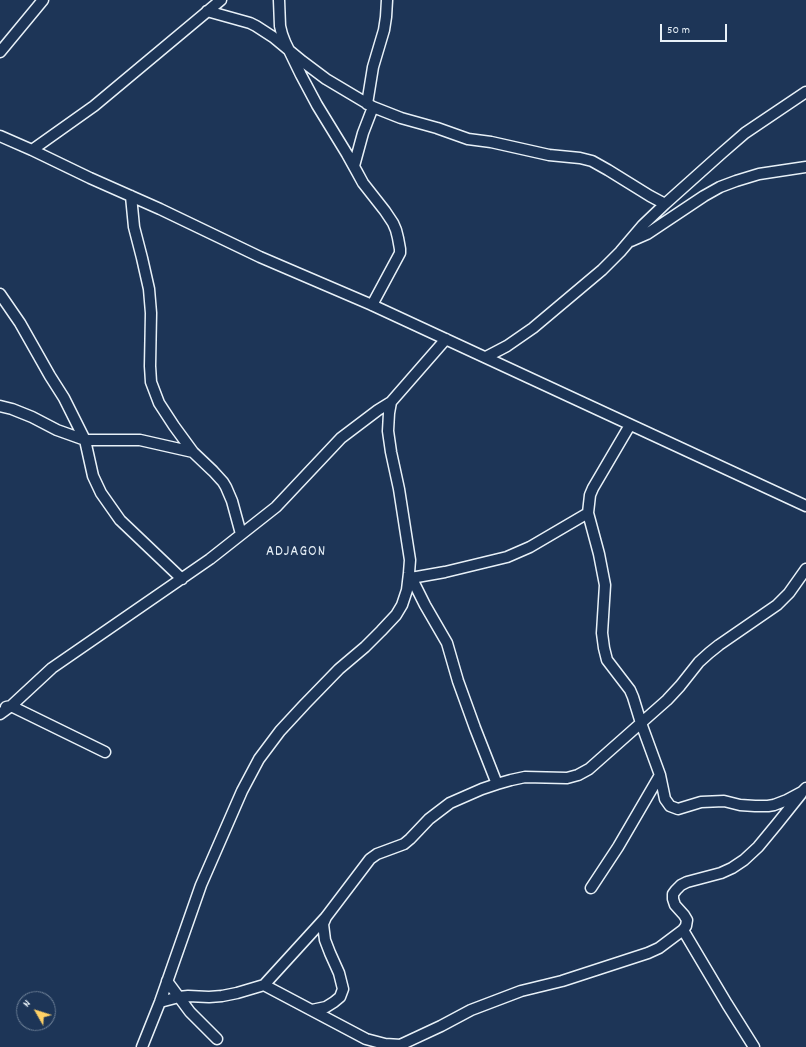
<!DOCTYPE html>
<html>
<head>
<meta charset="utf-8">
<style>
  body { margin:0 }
  #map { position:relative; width:806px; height:1047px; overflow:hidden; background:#1d3557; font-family:Dekko,sans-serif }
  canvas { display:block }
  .north { position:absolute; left:16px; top:991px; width:40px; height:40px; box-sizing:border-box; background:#1d3557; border:1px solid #6e8097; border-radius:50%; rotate:309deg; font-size:11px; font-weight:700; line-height:16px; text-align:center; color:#e8f1f8 }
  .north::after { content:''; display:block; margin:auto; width:14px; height:18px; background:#ffd166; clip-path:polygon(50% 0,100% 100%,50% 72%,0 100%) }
  .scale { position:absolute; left:660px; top:24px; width:67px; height:18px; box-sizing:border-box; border:2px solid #e8f1f8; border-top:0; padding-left:5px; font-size:12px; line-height:14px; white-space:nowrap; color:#e8f1f8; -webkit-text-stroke:3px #1d3557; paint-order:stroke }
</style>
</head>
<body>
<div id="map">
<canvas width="806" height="1047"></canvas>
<div class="north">N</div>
<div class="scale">50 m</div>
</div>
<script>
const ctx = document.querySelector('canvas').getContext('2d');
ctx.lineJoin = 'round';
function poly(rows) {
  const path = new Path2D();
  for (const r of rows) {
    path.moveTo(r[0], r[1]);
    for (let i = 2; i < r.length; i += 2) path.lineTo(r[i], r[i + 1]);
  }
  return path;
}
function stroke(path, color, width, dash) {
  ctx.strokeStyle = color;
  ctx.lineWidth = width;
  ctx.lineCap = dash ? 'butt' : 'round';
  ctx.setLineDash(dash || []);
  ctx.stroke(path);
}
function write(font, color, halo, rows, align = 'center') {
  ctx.font = font + ' Dekko,sans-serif';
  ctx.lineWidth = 3.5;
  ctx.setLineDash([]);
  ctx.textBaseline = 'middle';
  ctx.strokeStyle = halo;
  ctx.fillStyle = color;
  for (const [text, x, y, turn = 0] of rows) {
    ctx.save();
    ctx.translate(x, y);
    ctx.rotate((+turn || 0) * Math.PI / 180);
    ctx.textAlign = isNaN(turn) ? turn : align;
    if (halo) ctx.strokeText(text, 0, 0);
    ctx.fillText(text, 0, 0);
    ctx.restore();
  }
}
const minor = poly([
  [279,0,280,26,282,34,285,42,301,75,317,105,347,154,357,172,363,183,385,211,393,223,396,230,398,238,400,249,400,253,372,305],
  [207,11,250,23,256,26,273,37,302,61,326,79,373,107,401,118,437,128,468,139,491,142,549,155,580,158,592,161,608,170,650,196,665,204],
  [0,52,43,0],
  [367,104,373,67,384,30,386,17,387,0],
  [0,136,32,150,90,178,160,209,260,257,372,305,806,506],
  [32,150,94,106,221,0],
  [354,166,363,133,373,107],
  [131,196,134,227,142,258,149,289,151,313,150,366,151,382,159,403,174,426,193,452,213,471,223,482,226,487,232,501,241,534],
  [631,241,647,234,704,196,720,187,736,181,759,174,806,167],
  [0,294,20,323,50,376,64,398,85,440,93,476,101,493,120,520,182,579],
  [486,357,507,346,533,328,602,270,620,252,643,225,665,204,722,153,745,133,806,92],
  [0,406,12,409,32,417,57,430,85,440,140,440,193,452],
  [630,425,593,488,590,495,588,513,599,554,605,585,602,633,604,648,607,660,630,690,633,697,641,723,660,775,665,799,670,806,678,809,701,802,724,801,740,805,755,806,768,806,774,805,787,800,802,792,806,788],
  [409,573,425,605,447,643,458,681,475,728,497,784,511,780,525,777,567,778,578,775,589,769,667,700,680,686,699,662,709,653,719,645,777,605,789,593,806,569],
  [411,578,445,572,507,557,530,547,588,513],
  [6,707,11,706,105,752],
  [0,714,11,706,52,668,210,559,276,507,341,438,378,410,391,402,446,339],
  [591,888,618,847,660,775],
  [683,930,727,1004,754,1047],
  [167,981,190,1012,217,1039],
  [264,985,326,917,370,859,377,854,404,844,410,839,429,819,450,803,482,789,497,784],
  [160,1002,179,997,188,996,209,997,222,996,237,993,264,985,366,1039,385,1044,401,1045],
  [312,1010,326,1007,334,1002,340,997,343,989,339,973,330,953,325,940,323,924,326,917],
  [142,1047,160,1002,201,885,242,791,259,759,280,731,305,704,339,669,365,647,381,631,396,615,402,605,407,590,409,573,410,560,399,489,391,452,388,431,389,413,391,402],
  [396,1047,441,1026,471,1010,521,991,562,981,648,953,659,948,683,930,686,926,687,920,684,915,675,905,673,899,673,894,676,890,681,885,687,882,721,873,732,868,744,860,758,847,777,824,801,794]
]);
const quarterNames = [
  ["ADJAGON",296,553]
];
stroke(minor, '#e8f1f8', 13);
stroke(minor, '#1d3557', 10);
ctx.letterSpacing = '1px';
write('15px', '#e8f1f8', '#1d3557', quarterNames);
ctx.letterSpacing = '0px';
</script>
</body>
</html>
